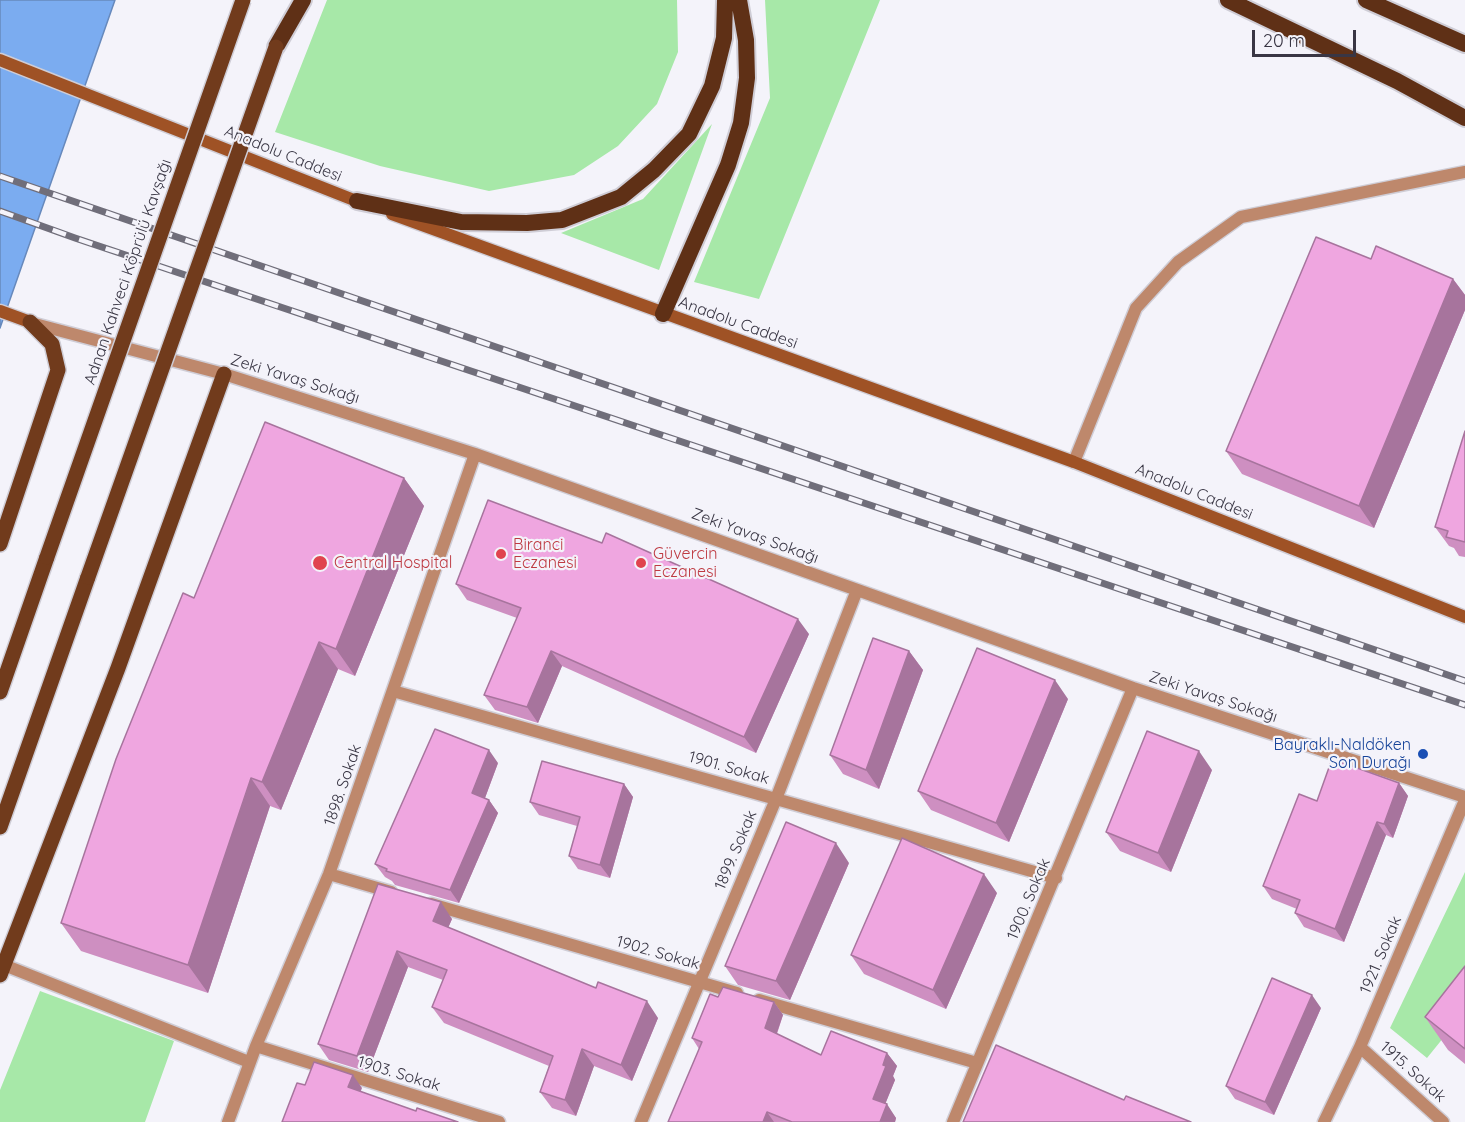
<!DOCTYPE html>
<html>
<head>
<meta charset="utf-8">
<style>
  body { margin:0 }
  #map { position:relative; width:1465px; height:1122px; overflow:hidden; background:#f4f3fa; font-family:Quicksand,sans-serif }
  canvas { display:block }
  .scale { position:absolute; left:1252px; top:30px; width:104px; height:27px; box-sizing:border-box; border:3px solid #393644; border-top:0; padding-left:8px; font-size:18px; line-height:21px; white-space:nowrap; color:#393644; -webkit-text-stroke:4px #f4f3fa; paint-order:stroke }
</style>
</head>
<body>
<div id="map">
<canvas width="1465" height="1122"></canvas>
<div class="scale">20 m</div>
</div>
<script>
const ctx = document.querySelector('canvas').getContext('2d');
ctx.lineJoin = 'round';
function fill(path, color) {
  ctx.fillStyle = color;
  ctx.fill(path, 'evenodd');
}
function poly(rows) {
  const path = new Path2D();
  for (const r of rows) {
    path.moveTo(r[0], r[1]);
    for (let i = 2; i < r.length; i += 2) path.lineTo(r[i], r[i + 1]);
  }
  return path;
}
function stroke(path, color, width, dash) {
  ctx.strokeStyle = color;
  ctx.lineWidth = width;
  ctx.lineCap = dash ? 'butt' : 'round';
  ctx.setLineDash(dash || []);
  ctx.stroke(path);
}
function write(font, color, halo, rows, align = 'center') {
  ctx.font = font + ' Quicksand,sans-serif';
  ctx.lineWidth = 4.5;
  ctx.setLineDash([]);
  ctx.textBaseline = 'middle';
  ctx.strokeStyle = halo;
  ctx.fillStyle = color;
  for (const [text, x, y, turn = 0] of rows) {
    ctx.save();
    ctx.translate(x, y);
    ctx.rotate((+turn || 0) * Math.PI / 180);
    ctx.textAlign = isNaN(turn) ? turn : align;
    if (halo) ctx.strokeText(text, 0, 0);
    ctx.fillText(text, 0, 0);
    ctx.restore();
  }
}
const green = poly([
  [327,0,677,0,678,52,657,104,618,146,574,175,489,191,380,166,275,132],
  [765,0,880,0,759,299,694,282,770,98],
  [712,124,659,270,561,233,643,199],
  [1465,872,1465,1011,1427,1058,1390,1028],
  [40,991,174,1041,145,1122,0,1122,0,1090]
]);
const water = poly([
  [0,0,115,0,0,328,0,0]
]);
const pedestrian = poly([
  [4,965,249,1062]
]);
const minor = poly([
  [31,323,224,374,475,454,1133,688,1465,797],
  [1074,462,1136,308,1178,262,1241,217,1465,172],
  [393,691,1056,878],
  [329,874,391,892],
  [431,904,737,993],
  [759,1000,977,1063],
  [256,1046,499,1122],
  [1360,1047,1443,1122],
  [228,1122,256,1046,329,874,475,454],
  [641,1122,776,799,857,590],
  [953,1122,1133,688],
  [1324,1122,1360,1047,1465,800]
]);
const secondary = poly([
  [0,60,364,204],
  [392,214,1074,462,1465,617],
  [0,311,30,322]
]);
const primary = poly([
  [0,544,58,370,52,344,30,322],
  [0,692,47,557],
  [0,827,88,577],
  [0,975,118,668,224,374]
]);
const trunk = poly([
  [1228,0,1397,81,1465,118],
  [1366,0,1465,44],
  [276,47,303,0],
  [357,201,461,222,527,223,562,220,621,197,654,170,689,134,712,86,724,38,725,0],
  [663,314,728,165,741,123,747,78,746,40,739,0]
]);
const rail = poly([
  [0,176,1465,681],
  [0,211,75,238,1465,705]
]);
const primaryBridge = poly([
  [47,557,243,0],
  [88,577,276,47]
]);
const wall = poly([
  [1371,259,1453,279,1465,295,1465,310,1374,528,1242,474,1226,451],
  [1465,431,1465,557,1459,556,1454,548,1449,546,1435,527],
  [404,478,424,506,355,676,338,669,281,810,270,806,208,993,81,951,61,923,194,598],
  [456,584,809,634,756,753,562,666,538,723,495,710,484,695,517,618,467,600],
  [909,651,923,670,879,789,843,774,830,755],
  [1068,699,1009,842,931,810,918,791],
  [498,763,485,798,489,800,498,813,459,903,395,885,392,881,385,877,375,864],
  [1212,770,1171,872,1120,851,1106,832],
  [1399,783,1408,796,1393,838,1386,835,1344,942,1304,927,1295,913,1297,909,1272,899,1263,886,1317,801],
  [624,784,633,797,610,878,578,869,569,856,577,826,539,815,530,802],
  [849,863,790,1000,738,985,725,966],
  [378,884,452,919,448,928,658,1018,632,1081,594,1066,576,1116,552,1108,540,1092,549,1066,444,1023,432,1007,443,980,408,967,368,1072,329,1060,318,1044],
  [997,893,946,1009,864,974,851,955],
  [1465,966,1465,1064,1448,1050,1425,1017],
  [718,997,774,1002,783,1015,777,1034,821,1055,887,1053,897,1066,893,1076,895,1080,885,1104,896,1118,895,1122,668,1122,699,1049,692,1038],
  [1321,1008,1274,1115,1235,1099,1226,1086]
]);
const shadedWall = poly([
  [1453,279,1465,295,1465,310,1374,528,1359,506],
  [404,478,424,506,355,676,336,649],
  [798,619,809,634,756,753,744,737],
  [319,642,338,669,281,810,262,782],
  [551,651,562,666,538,723,527,707],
  [909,651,923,670,879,789,866,770],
  [1055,680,1068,699,1009,842,996,823],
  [489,750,498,763,482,806,472,793],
  [1199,751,1212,770,1171,872,1158,853],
  [251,778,270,806,208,993,188,965],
  [1399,783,1408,796,1393,838,1384,824],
  [624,784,633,797,610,878,600,865],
  [489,800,498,813,459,903,450,890],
  [1377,822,1386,835,1344,942,1335,929],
  [836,843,849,863,790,1000,776,981],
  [984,874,997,893,946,1009,933,990],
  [441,902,452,919,444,937,433,921],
  [397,951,408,967,368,1072,357,1056],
  [1312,995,1321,1008,1274,1115,1265,1102],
  [647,1001,658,1018,632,1081,621,1065],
  [774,1002,783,1015,774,1041,765,1028],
  [582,1049,594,1066,576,1116,565,1100],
  [887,1053,897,1066,893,1076,895,1080,882,1112,873,1099,883,1065],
  [353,1075,362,1088,357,1101,348,1087],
  [887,1104,896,1118,895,1122,880,1122],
  [767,1112,774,1122,763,1122]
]);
const building = poly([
  [1316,237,1371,259,1376,246,1453,279,1359,506,1226,451,1316,237],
  [265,422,404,478,336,649,319,642,262,782,251,778,188,965,61,923,116,759,183,593,194,598,265,422],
  [1465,431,1465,542,1446,537,1448,531,1435,527,1465,431],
  [488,500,602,543,606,533,798,619,744,737,551,651,527,707,484,695,521,608,456,584,488,500],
  [873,638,909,651,866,770,830,755,873,638],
  [977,648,1055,680,996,823,918,791,977,648],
  [435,729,489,750,472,793,489,800,450,890,386,871,387,869,375,864,435,729],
  [1147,731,1199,751,1158,853,1106,832,1147,731],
  [1332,759,1399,783,1384,824,1377,822,1335,929,1295,913,1300,900,1263,886,1299,794,1317,801,1332,759],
  [542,761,624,784,600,865,569,856,580,817,530,802,542,761],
  [786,822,836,843,776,981,725,966,786,822],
  [902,838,984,874,933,990,851,955,902,838],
  [378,884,441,902,433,921,596,988,598,982,647,1001,621,1065,582,1049,565,1100,540,1092,553,1056,432,1007,447,970,397,951,357,1056,318,1044,378,884],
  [1465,966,1465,1049,1425,1017,1465,966],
  [1272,978,1312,995,1265,1102,1226,1086,1272,978],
  [723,987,774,1002,765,1028,821,1055,831,1031,887,1053,883,1065,886,1066,873,1099,887,1104,880,1122,792,1122,767,1112,763,1122,668,1122,702,1042,692,1038,710,994,718,997,723,987],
  [996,1045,1124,1100,1126,1096,1191,1122,963,1122,996,1045],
  [314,1062,353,1075,348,1087,416,1111,417,1108,458,1122,282,1122,297,1083,305,1085,314,1062]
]);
const markers = [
  [501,554,6,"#e0444e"],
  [320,563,8,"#e0444e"],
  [641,563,6,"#e0444e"],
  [1423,754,6,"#1a4fb4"]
];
const streetNames = [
  ["Anadolu Caddesi",283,154,22],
  ["Adnan Kahveci Köprülü Kavşağı",128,272,-71],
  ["Anadolu Caddesi",738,323,20],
  ["Zeki Yavaş Sokağı",295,379,17],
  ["Anadolu Caddesi",1194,492,22],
  ["Zeki Yavaş Sokağı",755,536,20],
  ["Zeki Yavaş Sokağı",1213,697,18],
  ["1901. Sokak",729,768,16],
  ["1898. Sokak",343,785,-71],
  ["1899. Sokak",736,850,-67],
  ["1900. Sokak",1029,899,-67],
  ["1902. Sokak",658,953,16],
  ["1921. Sokak",1381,955,-67],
  ["1915. Sokak",1413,1072,42],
  ["1903. Sokak",399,1074,17]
];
const healthNames = [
  ["Biranci",513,545],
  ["Eczanesi",513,563],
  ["Güvercin",653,554],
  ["Eczanesi",653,572],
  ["Central Hospital",334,563]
];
const transitNames = [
  ["Bayraklı-Naldöken",1411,745],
  ["Son Durağı",1411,763]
];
fill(green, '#a7e8a8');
fill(water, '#7bacf0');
stroke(water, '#6789bc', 1.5);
stroke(pedestrian, '#cfcdd6', 15);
stroke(minor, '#cfcdd6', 15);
stroke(secondary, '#cfcdd6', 15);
stroke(primary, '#cfcdd6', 18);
stroke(trunk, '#cfcdd6', 20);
stroke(pedestrian, '#be886c', 12);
stroke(minor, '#be886c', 12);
stroke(secondary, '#9f5225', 12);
stroke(primary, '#713b1c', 15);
stroke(trunk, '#5f3016', 16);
stroke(rail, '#706e7a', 7);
stroke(rail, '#f4f3fa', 4.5, [14]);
stroke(primaryBridge, '#cfcdd6', 18, []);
stroke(primaryBridge, '#713b1c', 15);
fill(wall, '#ce8fc1');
fill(shadedWall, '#a7749d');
fill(building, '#efa6e0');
stroke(building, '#a7749d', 1.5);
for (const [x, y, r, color] of markers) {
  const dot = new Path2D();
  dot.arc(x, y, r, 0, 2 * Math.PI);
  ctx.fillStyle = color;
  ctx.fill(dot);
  stroke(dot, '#f4f3fa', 2);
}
write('16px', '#393644', '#f4f3fa', streetNames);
write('16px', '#be3a42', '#f4f3fa', healthNames, 'left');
write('16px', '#164399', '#f4f3fa', transitNames, 'right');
</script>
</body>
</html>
